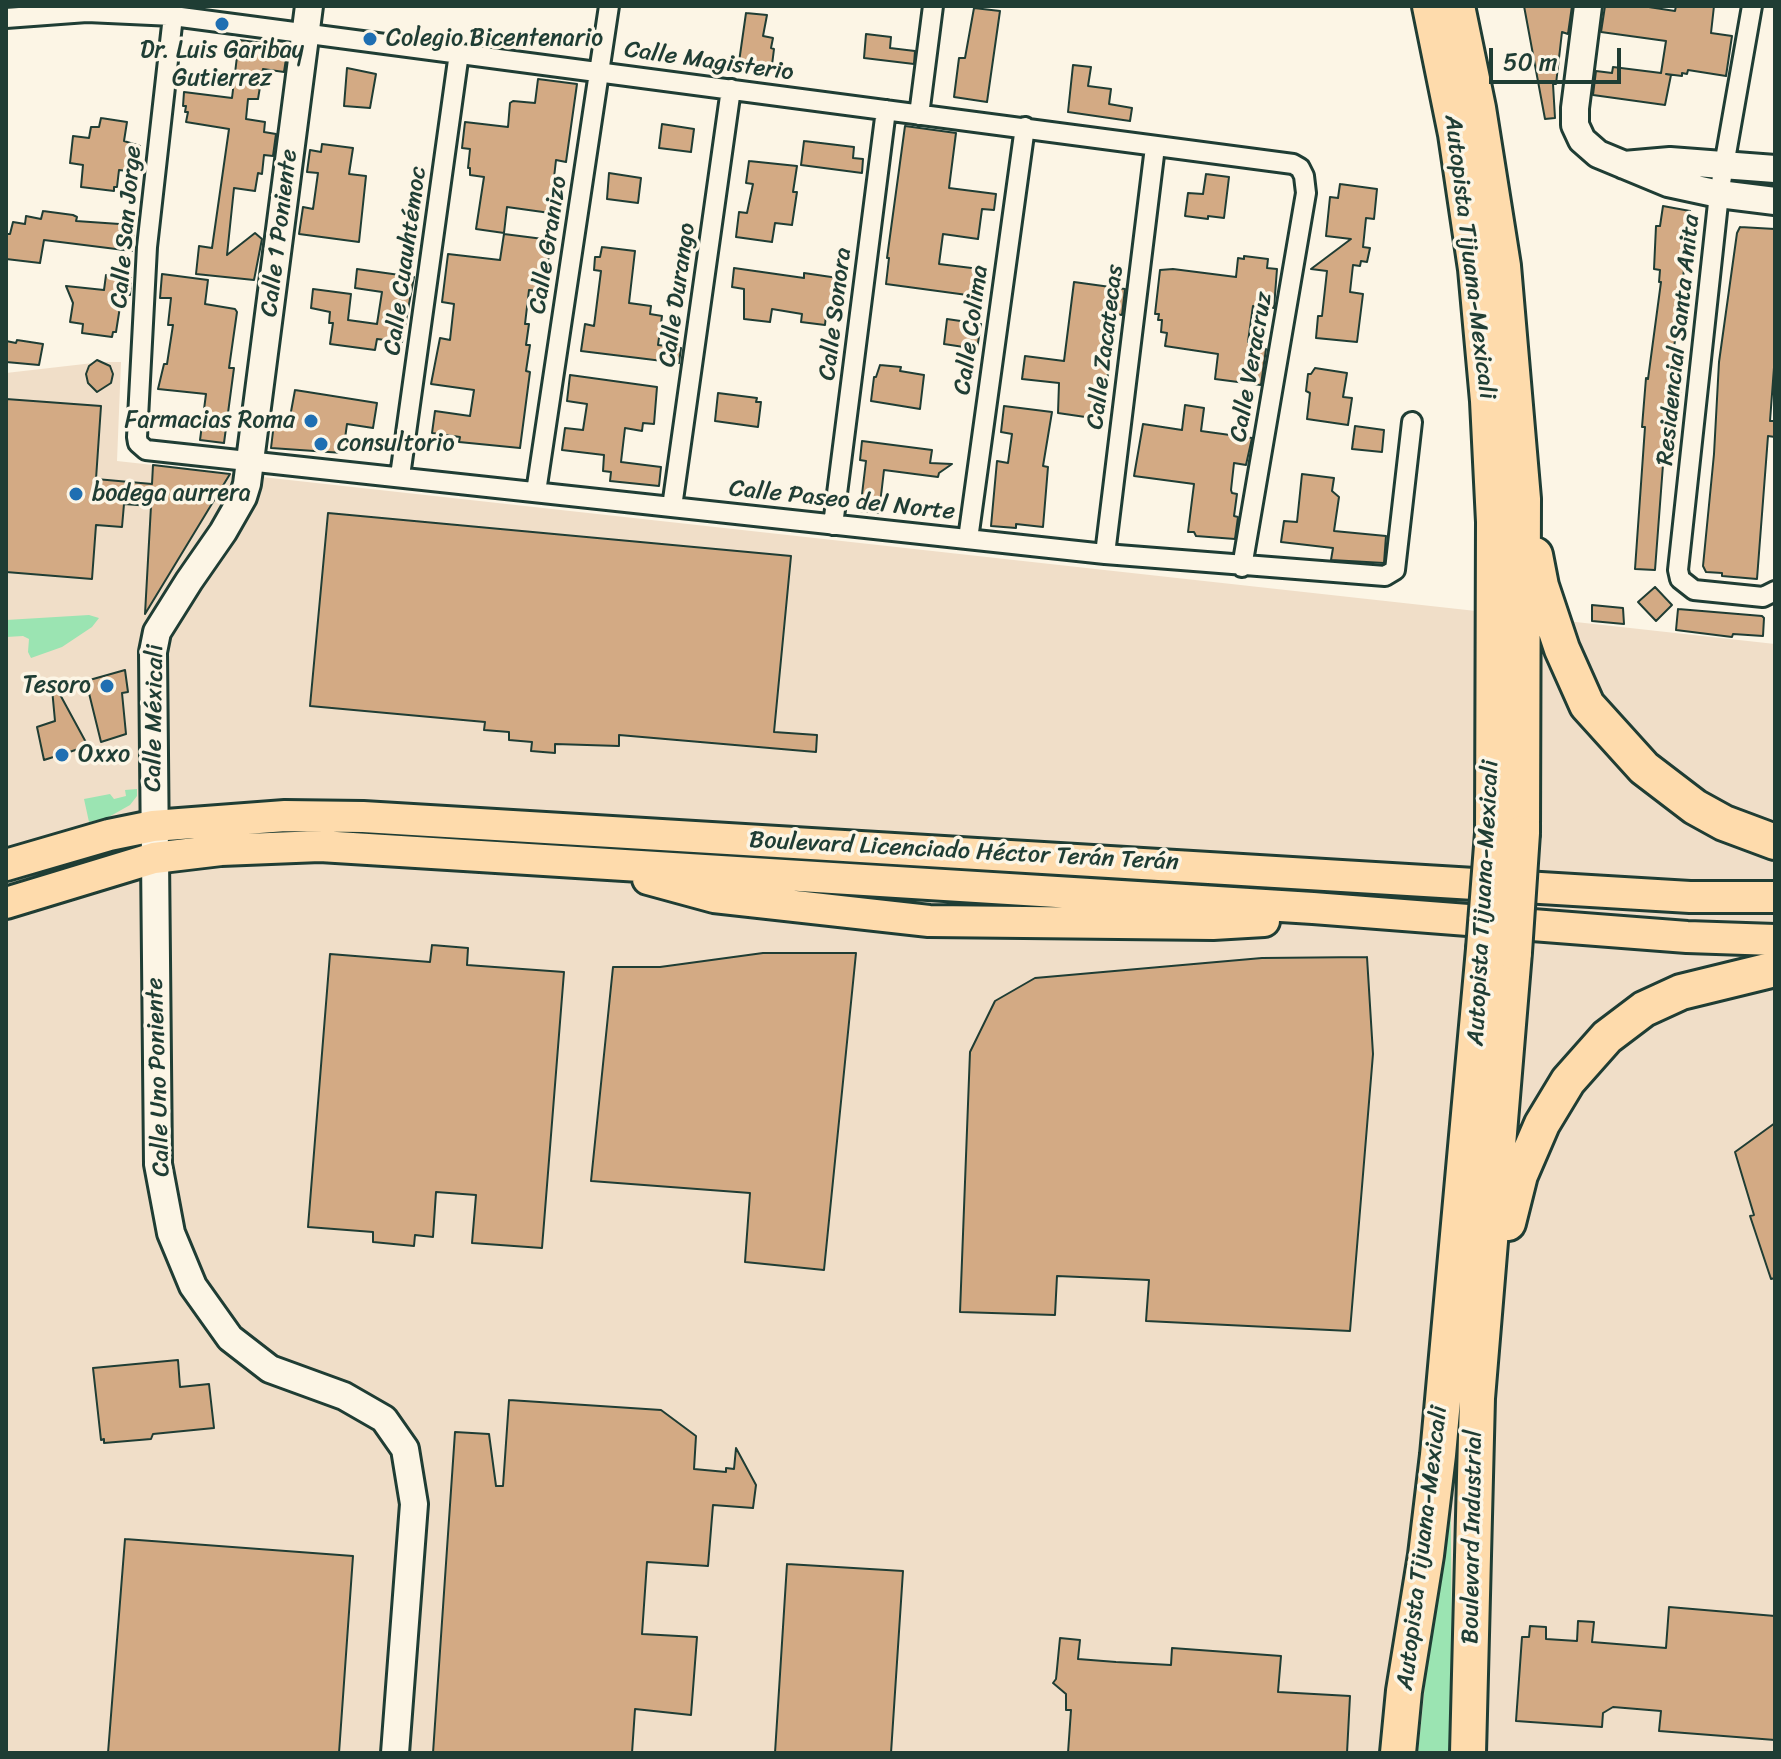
<!DOCTYPE html>
<html>
<head>
<meta charset="utf-8">
<style>
  body { margin:0 }
  #map { position:relative; width:1781px; height:1759px; overflow:hidden; background:#fcf5e5; font-family:Sriracha,sans-serif }
  canvas { display:block }
  .frame { position:absolute; inset:0; border:8px solid #1f3d34; pointer-events:none }
  .scale { position:absolute; left:1489px; top:48px; width:132px; height:36px; box-sizing:border-box; border:4px solid #1f3d34; border-top:0; padding-left:10px; font-size:24px; line-height:28px; white-space:nowrap; color:#1f3d34; -webkit-text-stroke:6px #fcf5e5; paint-order:stroke }
</style>
</head>
<body>
<div id="map">
<canvas width="1781" height="1759"></canvas>
<div class="frame"></div>
<div class="scale">50 m</div>
</div>
<script>
const ctx = document.querySelector('canvas').getContext('2d');
ctx.lineJoin = 'round';
function fill(path, color) {
  ctx.fillStyle = color;
  ctx.fill(path, 'evenodd');
}
function poly(rows) {
  const path = new Path2D();
  for (const r of rows) {
    path.moveTo(r[0], r[1]);
    for (let i = 2; i < r.length; i += 2) path.lineTo(r[i], r[i + 1]);
  }
  return path;
}
function stroke(path, color, width, dash) {
  ctx.strokeStyle = color;
  ctx.lineWidth = width;
  ctx.lineCap = dash ? 'butt' : 'round';
  ctx.setLineDash(dash || []);
  ctx.stroke(path);
}
function write(font, color, halo, rows, align = 'center') {
  ctx.font = font + ' Sriracha,sans-serif';
  ctx.lineWidth = 7;
  ctx.setLineDash([]);
  ctx.textBaseline = 'middle';
  ctx.strokeStyle = halo;
  ctx.fillStyle = color;
  for (const [text, x, y, turn = 0] of rows) {
    ctx.save();
    ctx.translate(x, y);
    ctx.rotate((+turn || 0) * Math.PI / 180);
    ctx.textAlign = isNaN(turn) ? turn : align;
    if (halo) ctx.strokeText(text, 0, 0);
    ctx.fillText(text, 0, 0);
    ctx.restore();
  }
}
const built = poly([
  [102,362,121,362,117,461,1775,644,1775,1753,6,1753,6,373]
]);
const green = poly([
  [89,615,99,618,92,627,62,647,31,658,28,652,29,639,23,636,6,637,6,620],
  [137,789,137,796,130,805,107,818,89,822,84,799,110,794,114,799,126,796,125,790],
  [1450,1442,1453,1753,1418,1753]
]);
const building = poly([
  [1524,6,1572,6,1568,34,1562,32,1556,84,1553,84,1555,118,1545,119,1524,6],
  [1605,6,1642,6,1675,11,1676,6,1714,6,1711,33,1732,36,1726,76,1688,70,1687,74,1682,73,1682,76,1666,74,1671,75,1665,105,1593,95,1596,71,1612,73,1613,67,1661,73,1666,41,1601,32,1605,6],
  [974,8,1000,11,987,102,954,97,959,58,965,58,974,8],
  [746,13,767,15,763,36,773,38,771,48,774,49,771,73,738,69,746,13],
  [866,34,891,37,890,48,915,51,914,64,864,58,866,34],
  [239,40,288,46,284,72,263,69,258,99,248,99,246,119,265,122,264,132,276,134,273,156,264,155,262,174,258,173,255,191,234,188,227,255,255,233,262,239,254,280,196,274,199,246,212,248,229,129,186,122,188,112,185,112,186,106,183,106,184,92,232,98,239,40],
  [1073,65,1091,67,1088,86,1111,89,1109,104,1132,108,1130,121,1068,112,1073,65],
  [347,68,376,74,370,108,344,106,347,68],
  [538,79,577,84,566,162,556,160,550,213,507,207,504,233,476,229,484,177,470,175,470,168,468,168,470,149,462,148,465,122,508,127,510,103,513,101,535,103,538,79],
  [101,118,127,122,124,141,140,146,136,172,119,170,117,187,114,187,114,191,81,187,83,165,70,163,73,136,89,138,91,127,99,127,101,118],
  [662,124,694,129,691,152,659,148,662,124],
  [905,126,956,133,949,188,996,194,994,210,982,209,978,239,943,234,939,264,988,270,982,297,886,284,889,258,887,258,905,126],
  [804,141,854,147,853,158,863,159,862,173,801,165,804,141],
  [322,144,353,148,349,174,366,176,359,242,299,234,303,207,313,209,318,173,307,172,310,150,321,152,322,144],
  [749,161,797,166,793,192,797,192,792,225,775,223,772,242,736,237,739,212,747,213,753,184,746,183,749,161],
  [609,173,641,178,638,203,607,199,609,173],
  [1206,174,1229,177,1224,218,1208,216,1208,219,1185,216,1188,193,1203,194,1206,174],
  [1340,184,1377,189,1374,219,1366,218,1363,247,1370,248,1367,262,1361,261,1360,266,1353,265,1350,292,1363,294,1357,342,1316,338,1318,316,1322,316,1327,271,1311,269,1351,239,1326,236,1330,197,1338,198,1340,184],
  [1663,206,1690,211,1691,215,1670,379,1682,373,1680,398,1670,397,1667,412,1655,570,1635,569,1645,427,1642,427,1646,378,1648,379,1661,282,1659,282,1660,270,1654,269,1656,226,1660,226,1663,206],
  [43,211,73,215,77,217,76,221,134,225,132,251,44,240,40,263,6,259,6,234,10,234,13,222,25,224,26,216,41,219,43,211],
  [1740,227,1775,229,1775,354,1770,421,1775,421,1775,437,1768,436,1757,579,1722,576,1722,573,1706,572,1703,566,1714,454,1719,362,1737,233,1740,227],
  [504,234,551,240,544,292,529,290,525,324,529,324,526,345,530,345,526,371,530,372,520,448,459,442,460,437,432,433,435,411,470,416,474,390,431,384,440,338,450,340,454,304,442,302,448,254,500,260,504,234],
  [602,247,635,251,629,303,651,306,650,314,662,316,658,345,681,348,679,363,581,351,585,324,594,326,601,271,594,270,595,257,600,257,602,247],
  [1244,256,1268,259,1267,268,1277,269,1274,308,1253,306,1248,342,1256,343,1256,347,1266,349,1261,385,1215,379,1218,354,1165,346,1167,333,1161,332,1162,320,1158,320,1159,314,1155,314,1160,270,1173,269,1236,277,1238,258,1244,259,1244,256],
  [734,268,804,278,804,273,838,278,834,316,826,315,825,325,801,322,802,314,772,309,770,322,744,319,744,289,732,287,734,268],
  [357,269,414,277,402,342,377,339,375,350,330,344,333,323,329,323,330,312,311,308,313,289,351,294,348,320,377,324,382,292,355,288,357,269],
  [162,274,208,280,205,304,235,309,237,312,229,368,234,368,224,443,200,440,206,394,158,389,164,364,167,364,173,325,168,325,171,298,160,298,162,274],
  [106,275,131,278,130,295,122,294,116,332,113,332,112,337,82,333,83,324,70,322,73,303,66,286,104,290,106,275],
  [1074,282,1125,289,1122,315,1107,313,1101,365,1109,366,1106,389,1102,389,1099,419,1058,413,1059,383,1022,379,1025,356,1064,361,1074,282],
  [947,319,981,324,977,349,944,344,947,319],
  [17,340,43,344,39,365,6,362,6,341,16,343,17,340],
  [97,360,110,366,113,374,111,383,97,392,88,383,86,374,89,366,97,360],
  [880,365,901,367,900,371,924,375,920,409,871,401,874,377,876,377,880,365],
  [1315,368,1347,373,1343,397,1352,398,1348,425,1307,419,1310,393,1306,391,1308,374,1311,374,1315,368],
  [570,375,657,387,654,424,643,423,642,431,625,428,621,462,661,467,659,486,610,481,611,472,603,471,604,455,562,450,565,428,583,430,587,404,567,401,570,375],
  [295,390,377,403,373,428,347,424,343,453,271,448,275,415,290,417,295,390],
  [718,393,757,398,756,402,761,402,758,427,715,421,718,393],
  [6,399,101,406,96,479,152,484,153,465,230,474,145,614,151,506,124,504,122,527,96,525,92,579,6,572,6,399],
  [1185,405,1204,408,1201,431,1252,438,1246,465,1234,463,1231,490,1232,493,1237,494,1234,516,1238,517,1235,539,1196,536,1194,532,1188,532,1194,484,1134,476,1143,424,1182,430,1185,405],
  [1004,406,1052,412,1043,466,1048,467,1043,527,1016,524,1016,528,991,526,997,461,1008,463,1012,434,1001,432,1004,406],
  [1355,426,1384,430,1382,452,1352,449,1355,426],
  [862,441,932,450,930,463,952,464,939,473,938,477,884,470,879,513,860,511,866,461,860,460,862,441],
  [1302,474,1334,478,1332,491,1339,497,1334,531,1386,536,1384,563,1331,560,1333,548,1281,542,1284,521,1297,522,1302,474],
  [328,513,791,556,774,732,817,735,816,752,619,735,619,746,555,744,555,753,531,751,532,742,509,740,509,732,484,730,485,722,310,706,328,513],
  [1655,587,1672,605,1656,621,1638,602,1655,587],
  [1592,605,1623,608,1624,624,1592,621,1592,605],
  [1678,609,1762,616,1764,618,1763,636,1733,634,1732,637,1676,630,1678,609],
  [125,670,128,692,122,693,126,734,101,742,86,681,125,670],
  [51,678,88,746,44,760,37,727,55,721,51,678],
  [432,945,468,948,467,965,564,972,542,1248,472,1243,476,1195,436,1192,433,1237,415,1235,414,1246,373,1242,373,1232,308,1227,330,954,430,962,432,945],
  [763,953,856,953,824,1270,745,1262,750,1193,591,1181,613,967,660,967,763,953],
  [1367,957,1373,1054,1350,1331,1146,1321,1149,1280,1057,1276,1055,1315,960,1312,970,1052,995,1001,1035,978,1262,958,1367,957],
  [1775,1123,1775,1278,1771,1279,1750,1216,1754,1215,1735,1152,1775,1123],
  [178,1360,180,1387,209,1384,214,1428,153,1434,151,1439,104,1443,104,1439,101,1440,93,1368,178,1360],
  [509,1400,661,1410,696,1436,694,1469,726,1472,726,1468,734,1469,736,1448,756,1485,753,1508,713,1505,708,1566,647,1562,642,1634,697,1637,691,1715,635,1709,632,1753,433,1753,455,1432,489,1434,496,1486,503,1486,509,1400],
  [125,1539,353,1556,339,1753,108,1753,125,1539],
  [787,1564,903,1571,891,1753,775,1753,787,1564],
  [1669,1607,1775,1616,1775,1740,1659,1731,1661,1711,1613,1707,1603,1713,1602,1727,1516,1721,1522,1637,1529,1637,1530,1626,1546,1627,1546,1639,1577,1641,1578,1621,1594,1622,1592,1642,1666,1648,1669,1607],
  [1060,1638,1080,1640,1078,1659,1116,1662,1171,1665,1172,1648,1281,1656,1278,1692,1350,1696,1347,1753,1068,1753,1071,1710,1066,1710,1066,1694,1053,1683,1056,1679,1060,1638]
]);
const street = poly([
  [1752,6,1719,194,1678,570,1680,579,1694,590,1763,597,1775,591],
  [173,16,147,247,137,437,138,443,146,450,1105,554,1385,576,1395,570,1412,422],
  [6,18,87,12,173,16,1293,164,1300,168,1304,176,1306,193,1242,567],
  [919,115,933,6],
  [400,476,459,53],
  [536,492,609,6],
  [672,507,731,89],
  [833,525,886,110],
  [968,539,1025,127],
  [1105,554,1155,147]
]);
const secondary = poly([
  [309,6,247,484,243,497,223,532,189,581,157,632,153,652,158,1164,171,1233,193,1286,230,1338,270,1369,344,1396,384,1419,405,1449,414,1504,395,1753],
  [1588,6,1575,108,1575,125,1582,140,1598,154,1668,183,1719,194,1775,201],
  [1624,165,1670,161,1775,169]
]);
const primary = poly([
  [6,865,109,835,153,826,285,816,363,817,1690,897,1775,897],
  [648,879,714,897,929,921,1213,924,1264,921],
  [6,903,154,858,221,850,320,846,1313,908,1687,937,1775,940]
]);
const highway = poly([
  [1430,6,1456,134,1476,269,1488,401,1494,522,1493,833],
  [1457,6,1478,108,1503,266,1523,499,1522,833],
  [1535,555,1541,586,1562,649,1587,705,1644,768,1695,807,1724,823,1775,842],
  [1508,1223,1520,1175,1542,1124,1568,1081,1607,1037,1644,1009,1681,992,1775,969],
  [1398,1753,1404,1691,1426,1555,1438,1455,1484,949],
  [1468,1753,1477,1398,1514,952]
]);
const highwayBridge = poly([
  [1484,949,1493,833],
  [1514,952,1522,833]
]);
const markers = [
  [222,24,8,"#1f6fb2"],
  [370,39,8,"#1f6fb2"],
  [311,421,8,"#1f6fb2"],
  [321,444,8,"#1f6fb2"],
  [76,494,8,"#1f6fb2"],
  [107,686,8,"#1f6fb2"],
  [62,755,8,"#1f6fb2"]
];
const poiNames = [
  ["Colegio Bicentenario",386,39],
  ["Dr. Luis Garibay",222,51,"center"],
  ["Gutierrez",222,79,"center"],
  ["Farmacias Roma",295,421,"right"],
  ["consultorio",337,444],
  ["bodega aurrera",92,494],
  ["Tesoro",91,686,"right"],
  ["Oxxo",78,755]
];
const streetNames = [
  ["Calle Magisterio",709,62,8],
  ["Calle San Jorge",127,227,-85],
  ["Calle 1 Poniente",280,233,-83],
  ["Calle Granizo",549,245,-81],
  ["Autopista Tijuana-Mexicali",1469,257,83],
  ["Calle Cuauhtémoc",406,261,-82],
  ["Calle Durango",678,295,-82],
  ["Calle Sonora",836,314,-83],
  ["Calle Colima",972,330,-82],
  ["Residencial Santa Anita",1679,340,-84],
  ["Calle Zacatecas",1106,347,-83],
  ["Calle Veracruz",1252,367,-80],
  ["Calle Paseo del Norte",842,501,6],
  ["Calle Méxicali",155,718,-89],
  ["Boulevard Licenciado Héctor Terán Terán",964,852,3],
  ["Autopista Tijuana-Mexicali",1484,903,-87],
  ["Calle Uno Poniente",159,1077,-92],
  ["Boulevard Industrial",1473,1537,-89],
  ["Autopista Tijuana-Mexicali",1423,1548,-83]
];
fill(built, '#f0dec8');
fill(green, '#9be4b2');
fill(building, '#d3aa84');
stroke(building, '#1f3d34', 2);
stroke(street, '#1f3d34', 24);
stroke(secondary, '#1f3d34', 32);
stroke(primary, '#1f3d34', 36);
stroke(highway, '#1f3d34', 40);
stroke(street, '#fcf5e5', 18);
stroke(secondary, '#fcf5e5', 26);
stroke(primary, '#fedbac', 30);
stroke(highway, '#fedbac', 34);
stroke(highwayBridge, '#1f3d34', 40, []);
stroke(highwayBridge, '#fedbac', 34);
for (const [x, y, r, color] of markers) {
  const dot = new Path2D();
  dot.arc(x, y, r, 0, 2 * Math.PI);
  ctx.fillStyle = color;
  ctx.fill(dot);
  stroke(dot, '#fcf5e5', 3);
}
write('24px', '#1f3d34', '#fcf5e5', poiNames, 'left');
write('24px', '#1f3d34', '#fcf5e5', streetNames);
</script>
</body>
</html>
